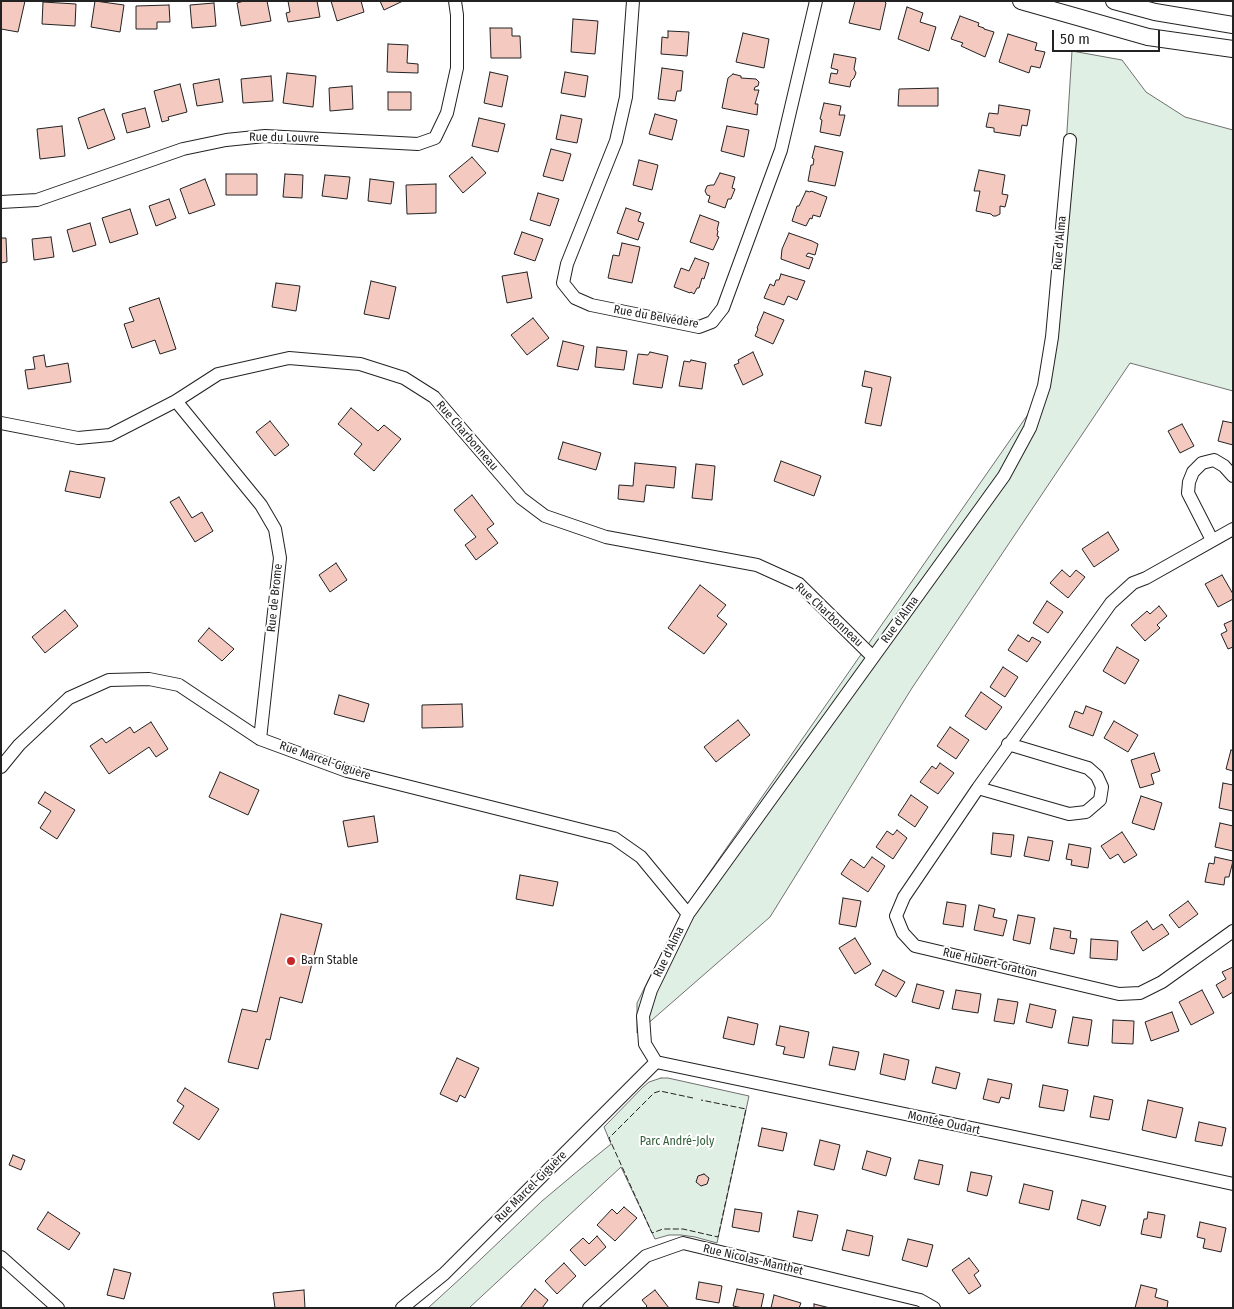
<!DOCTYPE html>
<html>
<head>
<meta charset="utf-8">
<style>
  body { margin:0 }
  #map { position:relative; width:1234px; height:1309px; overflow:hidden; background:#fff; font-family:"Fira Sans Condensed",sans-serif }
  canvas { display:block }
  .frame { position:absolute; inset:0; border:2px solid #222; pointer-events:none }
  .scale { position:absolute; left:1052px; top:30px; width:108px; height:22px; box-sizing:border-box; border:2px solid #222; border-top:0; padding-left:6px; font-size:15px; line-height:18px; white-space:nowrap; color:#222; -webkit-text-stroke:4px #fff; paint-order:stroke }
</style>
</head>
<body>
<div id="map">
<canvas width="1234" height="1309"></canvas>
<div class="frame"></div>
<div class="scale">50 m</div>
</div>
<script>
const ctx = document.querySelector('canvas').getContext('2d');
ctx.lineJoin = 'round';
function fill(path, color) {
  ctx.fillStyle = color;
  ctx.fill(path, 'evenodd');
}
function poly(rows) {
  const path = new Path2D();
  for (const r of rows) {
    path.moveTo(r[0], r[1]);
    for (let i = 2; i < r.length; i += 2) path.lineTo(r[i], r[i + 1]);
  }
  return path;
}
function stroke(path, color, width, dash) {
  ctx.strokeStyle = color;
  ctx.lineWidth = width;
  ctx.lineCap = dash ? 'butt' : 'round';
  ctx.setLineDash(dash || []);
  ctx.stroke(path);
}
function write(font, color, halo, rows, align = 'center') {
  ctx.font = font + ' "Fira Sans Condensed",sans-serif';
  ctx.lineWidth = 4;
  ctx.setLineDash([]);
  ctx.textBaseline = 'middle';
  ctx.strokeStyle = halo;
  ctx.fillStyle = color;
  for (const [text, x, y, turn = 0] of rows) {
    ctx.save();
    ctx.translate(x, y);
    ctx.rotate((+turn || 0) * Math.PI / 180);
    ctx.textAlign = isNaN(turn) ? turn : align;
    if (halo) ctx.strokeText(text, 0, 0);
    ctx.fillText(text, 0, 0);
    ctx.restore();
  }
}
const green = poly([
  [1072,51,1122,60,1146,92,1185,117,1233,130,1233,391,1130,363,912,688,770,917,637,1033,637,1003,682,912,1040,397,1054,339,1072,51],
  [661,1078,668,1078,749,1096,717,1243,695,1237,681,1235,669,1235,655,1239,621,1167,469,1308,428,1308,463,1276,542,1201,579,1170,611,1144,604,1127,643,1087,649,1082,661,1078]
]);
const building = poly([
  [1,1,25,1,18,32,1,29,1,1],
  [95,1,124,5,120,32,91,27,95,1],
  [244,1,267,1,271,21,241,26,237,3,244,1],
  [288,1,317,1,320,17,288,22,286,13,290,12,288,1],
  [331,1,361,1,364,12,337,21,331,1],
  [380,1,403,1,384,10,380,1],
  [855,1,884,1,886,3,880,30,849,23,855,1],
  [43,2,76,4,75,26,42,24,43,2],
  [214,3,216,26,192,28,190,5,214,3],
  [169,5,170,22,157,22,157,29,136,29,136,6,169,5],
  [907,7,923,13,920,22,936,27,929,51,898,39,907,7],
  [960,16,979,23,978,26,984,28,984,29,994,32,985,57,961,46,963,43,951,39,960,16],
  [573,19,598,21,595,54,571,52,573,19],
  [490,28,512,28,512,36,520,36,521,58,491,58,490,28],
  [668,31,689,32,687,56,661,54,662,37,668,38,668,31],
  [743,33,769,39,764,68,736,62,743,33],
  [1008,34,1037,43,1035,50,1045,52,1040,68,1031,66,1029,73,999,62,1008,34],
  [388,44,408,45,407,63,418,64,418,73,387,72,388,44],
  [834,54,856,58,854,69,856,73,854,78,851,81,850,87,829,83,831,73,837,74,838,70,831,68,834,54],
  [662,68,683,71,681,91,677,91,675,101,658,99,662,68],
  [490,72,508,76,502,107,484,103,490,72],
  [565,72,588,76,585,97,561,93,565,72],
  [287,73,316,76,313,107,283,103,287,73],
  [733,74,741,76,741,78,756,79,759,82,758,86,755,87,754,90,759,90,755,104,758,104,757,115,722,108,728,78,733,74],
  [271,76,273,101,243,103,241,79,271,76],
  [219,79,223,102,197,106,193,84,219,79],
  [180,84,187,112,168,117,169,120,162,122,154,91,180,84],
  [352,86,353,109,330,111,329,88,352,86],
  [938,88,938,106,898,106,899,89,938,88],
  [388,92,411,92,411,110,388,110,388,92],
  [824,103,841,106,839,115,845,115,840,136,820,132,822,120,820,119,824,103],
  [999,105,1030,110,1027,126,1022,125,1020,136,994,132,994,128,986,127,989,113,998,114,999,105],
  [145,108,150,127,127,133,122,114,145,108],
  [104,109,115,139,88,149,78,118,104,109],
  [655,114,677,120,672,140,649,134,655,114],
  [561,115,582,119,577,143,556,139,561,115],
  [479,118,505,124,498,152,472,146,479,118],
  [62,126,65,156,40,159,37,129,62,126],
  [727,126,749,130,744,157,721,151,727,126],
  [815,146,843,152,835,186,808,181,811,165,813,165,814,159,812,158,815,146],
  [551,149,571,154,563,181,543,176,551,149],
  [472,157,486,173,463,193,449,176,472,157],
  [639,160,658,165,652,190,633,185,639,160],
  [979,170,1005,175,1002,194,1008,195,1005,207,1000,206,1000,214,996,216,993,216,991,214,976,211,980,191,974,191,979,170],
  [720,173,735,177,732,188,735,189,731,199,728,199,725,208,708,202,710,196,707,195,705,191,707,186,711,185,714,185,720,173],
  [226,174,257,174,257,195,226,195,226,174],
  [285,174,303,175,302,198,283,197,285,174],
  [325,175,350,177,347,199,322,196,325,175],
  [205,179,215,205,189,214,180,189,205,179],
  [370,179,394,182,391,204,368,201,370,179],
  [436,184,436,213,407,214,406,185,436,184],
  [806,191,810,192,811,191,827,197,820,217,813,215,812,219,810,218,806,226,792,221,797,206,799,206,806,191],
  [538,193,559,199,550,226,530,220,538,193],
  [169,199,176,218,156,226,149,206,169,199],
  [626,208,641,213,638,221,644,223,638,240,617,233,626,208],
  [130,209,138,234,110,243,102,218,130,209],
  [700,215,719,222,717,230,718,231,717,236,719,237,713,250,690,242,700,215],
  [90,223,96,245,73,252,67,230,90,223],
  [522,232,543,239,535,261,514,254,522,232],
  [789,233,812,241,818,244,815,255,808,253,806,256,813,258,809,269,781,259,782,249,789,233],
  [51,237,54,257,34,260,32,239,51,237],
  [1,238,6,238,7,262,1,263,1,238],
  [622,243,640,247,632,283,608,278,613,255,619,256,622,243],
  [695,258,709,263,704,279,702,278,699,288,697,288,694,294,691,292,690,293,674,287,681,268,689,271,695,258],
  [527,272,532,298,507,303,502,276,527,272],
  [781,274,805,281,797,300,788,296,784,305,764,298,770,284,774,286,776,280,779,280,781,274],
  [371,281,396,287,389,319,364,314,371,281],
  [276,283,300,286,296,311,272,307,276,283],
  [159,298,176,349,160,354,155,340,132,348,124,324,134,321,129,308,159,298],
  [764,312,784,320,773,344,755,336,758,329,757,328,764,312],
  [533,318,549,338,527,355,511,335,533,318],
  [563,341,584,346,578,370,557,366,563,341],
  [597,347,627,351,624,370,595,367,597,347],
  [650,352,668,356,662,388,633,384,638,354,648,355,650,352],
  [753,352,763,375,743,385,734,365,739,363,738,360,753,352],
  [44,355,46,367,68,363,71,382,28,389,25,370,35,369,33,357,44,355],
  [691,360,706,363,702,389,679,386,684,361,690,362,691,360],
  [865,371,891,377,881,426,865,423,872,388,862,386,865,371],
  [351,408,378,431,384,425,401,439,374,471,354,454,362,444,338,424,351,408],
  [270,421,289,445,275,456,256,432,270,421],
  [1223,421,1233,423,1233,445,1218,441,1223,421],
  [1182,424,1194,446,1180,453,1168,431,1182,424],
  [563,442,601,453,596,470,558,459,563,442],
  [781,461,821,476,814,496,774,481,781,461],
  [635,463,676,467,674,488,646,485,644,502,618,499,619,485,633,486,635,463],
  [696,464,715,466,712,500,692,498,696,464],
  [70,471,105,478,100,498,65,491,70,471],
  [472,495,494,524,487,529,498,543,476,560,465,545,476,537,454,510,472,495],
  [179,497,192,518,202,512,213,531,195,542,170,502,179,497],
  [1108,532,1119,550,1094,567,1082,549,1108,532],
  [336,563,347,580,330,592,319,575,336,563],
  [1062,570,1070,577,1076,570,1085,577,1068,598,1050,583,1062,570],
  [1222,575,1233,594,1233,599,1218,607,1205,584,1222,575],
  [700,585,726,605,717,616,727,624,704,654,668,628,700,585],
  [1047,601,1063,612,1048,633,1033,623,1047,601],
  [1159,606,1167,616,1157,625,1160,628,1145,641,1131,625,1147,611,1150,614,1159,606],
  [65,610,78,626,45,653,32,637,65,610],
  [1233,620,1233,647,1228,649,1221,634,1227,631,1224,624,1233,620],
  [209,628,234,649,222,661,198,641,209,628],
  [1018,635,1029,642,1032,637,1041,642,1027,662,1008,650,1018,635],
  [1117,647,1139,660,1125,684,1103,671,1117,647],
  [1003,667,1018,677,1005,697,990,687,1003,667],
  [981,692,1002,707,986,730,965,716,981,692],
  [339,695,369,704,364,722,334,714,339,695],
  [462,704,463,727,422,728,422,705,462,704],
  [1086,706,1102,712,1093,736,1069,727,1075,711,1083,714,1086,706],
  [738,720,750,735,716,762,704,747,738,720],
  [1114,721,1138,735,1128,752,1104,738,1114,721],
  [151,722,168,749,156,757,149,747,109,774,90,746,102,738,106,743,130,727,134,733,151,722],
  [950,727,969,740,956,759,937,746,950,727],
  [1231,750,1233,751,1233,771,1226,769,1231,750],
  [1154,753,1160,771,1151,774,1154,784,1140,788,1131,760,1154,753],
  [940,763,954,773,938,794,920,782,932,766,936,769,940,763],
  [220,772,259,790,248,815,209,797,220,772],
  [1223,783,1233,785,1233,811,1219,808,1223,783],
  [45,792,75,810,57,839,40,828,51,811,38,803,45,792],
  [911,795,928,807,915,827,898,815,911,795],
  [1141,796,1162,803,1154,830,1132,823,1141,796],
  [374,816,378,842,348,847,343,821,374,816],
  [1220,823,1233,826,1233,851,1215,847,1220,823],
  [897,830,907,838,893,859,876,847,887,831,893,835,897,830],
  [1122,832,1137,855,1124,863,1118,854,1110,859,1101,846,1122,832],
  [993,833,1014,835,1011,857,991,854,993,833],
  [1028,837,1053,841,1049,861,1024,856,1028,837],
  [1069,844,1091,848,1088,868,1071,865,1072,860,1066,859,1069,844],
  [872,857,885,866,868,892,841,874,851,859,864,868,872,857],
  [1215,857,1233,861,1229,877,1225,877,1224,885,1205,882,1209,863,1214,864,1215,857],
  [520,875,558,882,553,906,516,899,520,875],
  [843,898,861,901,856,927,839,924,843,898],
  [1188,901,1198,914,1179,928,1169,915,1188,901],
  [947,902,966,905,963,927,943,924,947,902],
  [979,905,995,909,993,917,1007,920,1003,936,974,930,979,905],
  [281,914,322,924,302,1003,280,997,270,1040,266,1039,258,1069,228,1062,242,1009,257,1012,281,914],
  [1018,915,1035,918,1030,944,1013,940,1018,915],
  [1147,921,1153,930,1162,924,1169,934,1143,951,1131,932,1147,921],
  [1054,928,1071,931,1070,938,1077,939,1074,954,1050,949,1054,928],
  [855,938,871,964,855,974,839,948,855,938],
  [1091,939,1118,941,1117,960,1090,958,1091,939],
  [1233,967,1233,992,1223,998,1216,985,1226,979,1222,972,1233,967],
  [883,970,905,982,896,997,875,985,883,970],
  [917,984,944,991,939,1009,912,1002,917,984],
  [956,990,981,994,978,1013,952,1009,956,990],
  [1202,990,1214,1013,1191,1025,1179,1002,1202,990],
  [998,999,1018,1002,1014,1024,994,1021,998,999],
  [1030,1004,1056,1010,1052,1028,1026,1022,1030,1004],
  [1172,1012,1179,1031,1151,1041,1145,1022,1172,1012],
  [728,1017,758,1024,754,1045,723,1038,728,1017],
  [1073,1017,1092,1020,1088,1046,1068,1043,1073,1017],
  [1113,1020,1134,1021,1133,1044,1112,1043,1113,1020],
  [780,1026,809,1032,804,1058,783,1054,785,1047,776,1045,780,1026],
  [833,1047,859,1052,855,1070,829,1065,833,1047],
  [884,1054,909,1060,905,1080,880,1074,884,1054],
  [457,1058,479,1068,465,1098,460,1095,457,1102,440,1094,457,1058],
  [936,1067,960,1073,956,1089,932,1083,936,1067],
  [988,1079,1012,1084,1009,1099,1001,1097,999,1103,983,1099,988,1079],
  [1043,1085,1068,1090,1064,1111,1039,1107,1043,1085],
  [185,1088,219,1109,199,1140,173,1123,184,1106,177,1101,185,1088],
  [1094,1096,1113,1100,1109,1120,1090,1117,1094,1096],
  [1148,1100,1183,1108,1176,1138,1142,1130,1148,1100],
  [1199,1122,1226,1128,1222,1146,1195,1141,1199,1122],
  [762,1128,787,1133,783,1151,758,1146,762,1128],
  [820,1140,840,1145,834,1170,814,1165,820,1140],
  [867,1151,891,1158,886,1176,862,1169,867,1151],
  [13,1155,25,1160,21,1170,9,1165,13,1155],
  [919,1160,943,1165,939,1185,914,1179,919,1160],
  [971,1172,992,1176,987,1196,967,1191,971,1172],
  [704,1174,709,1178,707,1184,701,1186,696,1182,698,1176,704,1174],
  [1024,1184,1053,1191,1049,1210,1019,1203,1024,1184],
  [1082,1200,1106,1206,1100,1226,1077,1219,1082,1200],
  [624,1207,637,1218,615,1241,597,1225,612,1209,617,1214,624,1207],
  [735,1209,762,1213,759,1232,732,1227,735,1209],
  [798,1211,818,1215,812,1241,793,1237,798,1211],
  [48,1212,80,1233,69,1250,37,1229,48,1212],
  [1148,1212,1165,1215,1161,1238,1141,1234,1144,1219,1147,1219,1148,1212],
  [1200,1222,1226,1228,1221,1252,1203,1248,1205,1239,1197,1237,1200,1222],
  [847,1230,873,1236,869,1256,842,1250,847,1230],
  [597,1236,606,1247,585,1266,570,1250,583,1238,589,1244,597,1236],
  [908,1239,933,1245,927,1267,902,1260,908,1239],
  [969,1258,979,1271,974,1275,981,1286,969,1294,952,1270,969,1258],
  [564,1263,576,1276,557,1294,545,1281,564,1263],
  [114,1269,131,1273,124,1299,107,1295,114,1269],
  [699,1282,722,1286,719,1303,696,1299,699,1282],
  [1141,1285,1157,1289,1155,1297,1168,1301,1167,1308,1135,1308,1141,1285],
  [535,1289,548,1300,542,1308,520,1308,535,1289],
  [737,1289,764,1294,761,1308,743,1308,733,1306,737,1289],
  [304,1290,305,1308,275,1308,273,1293,304,1290],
  [655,1290,669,1308,645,1308,647,1306,642,1300,655,1290],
  [774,1295,801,1303,799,1308,771,1308,774,1295],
  [814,1304,830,1308,814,1308,814,1304]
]);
const minor = poly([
  [633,1,626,97,616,141,567,264,563,283,575,298,591,305,699,327,712,322,723,308,781,150,816,1],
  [1,202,37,200,183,149,226,140,265,136,418,144,435,138,447,113,457,68,457,15,455,1],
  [176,401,261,505,275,529,280,558,260,739],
  [1,423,78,438,110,435,176,401,218,374,289,358,360,364,404,378,434,397,521,498,545,516,606,537,757,565,799,584,873,657],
  [1233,529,1146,578,1133,583,1111,603,978,788,904,897,896,916,903,933,915,946,1119,994,1140,993,1162,982,1233,931],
  [1212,540,1188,493,1189,482,1193,472,1202,463,1214,460,1224,466,1233,476],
  [1,767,19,745,69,698,109,680,149,679,179,685,260,739,347,771,614,838,641,857,688,914],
  [978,788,1069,814,1086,812,1100,800,1102,787,1097,776,1088,768,1008,744],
  [656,1062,645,1044,643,1016,651,990,688,914,1004,476,1030,428,1044,386,1052,337,1070,140],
  [656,1062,1077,1150,1233,1184],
  [1,1257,58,1308],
  [402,1308,444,1274,656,1062],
  [589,1308,646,1256,683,1243,920,1300,934,1308]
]);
const tertiary = poly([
  [1021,1,1148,37,1233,49],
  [1114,1,1155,12,1233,25]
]);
const fence = poly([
  [693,1098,660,1091,654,1093,609,1138,652,1233,663,1229,683,1229,718,1237,746,1109,701,1100]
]);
const markers = [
  [291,961,5,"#c62828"]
];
const streetNames = [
  ["Rue du Louvre",284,138,1],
  ["Rue d'Alma",1060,243,-85],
  ["Rue du Belvédère",656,317,10],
  ["Rue Charbonneau",467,436,49],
  ["Rue de Brome",275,598,-84],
  ["Rue Charbonneau",829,615,43],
  ["Rue d'Alma",900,620,-54],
  ["Rue Marcel-Giguère",325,761,19],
  ["Rue d'Alma",669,952,-64],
  ["Rue Hubert-Gratton",990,963,13],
  ["Montée Oudart",944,1123,12],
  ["Rue Marcel-Giguère",531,1187,-45],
  ["Rue Nicolas-Manthet",753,1260,13]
];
const poiNames = [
  ["Barn Stable",301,961]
];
const parkNames = [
  ["Parc André-Joly",677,1142]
];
fill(green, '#e0efe3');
stroke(green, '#6f6f6f', 1);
fill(building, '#f3c9c0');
stroke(building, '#222', 1);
stroke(minor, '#222', 14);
stroke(tertiary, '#222', 18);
stroke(minor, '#fff', 12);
stroke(tertiary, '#fff', 16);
stroke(fence, '#222', 1, [6, 2.5]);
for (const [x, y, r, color] of markers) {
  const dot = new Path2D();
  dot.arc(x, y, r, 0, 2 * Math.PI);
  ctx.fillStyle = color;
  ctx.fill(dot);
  stroke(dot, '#fff', 2);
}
write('12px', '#222', '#fff', streetNames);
write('12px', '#222', '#fff', poiNames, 'left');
write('12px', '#2f5e38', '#fff', parkNames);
</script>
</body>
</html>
